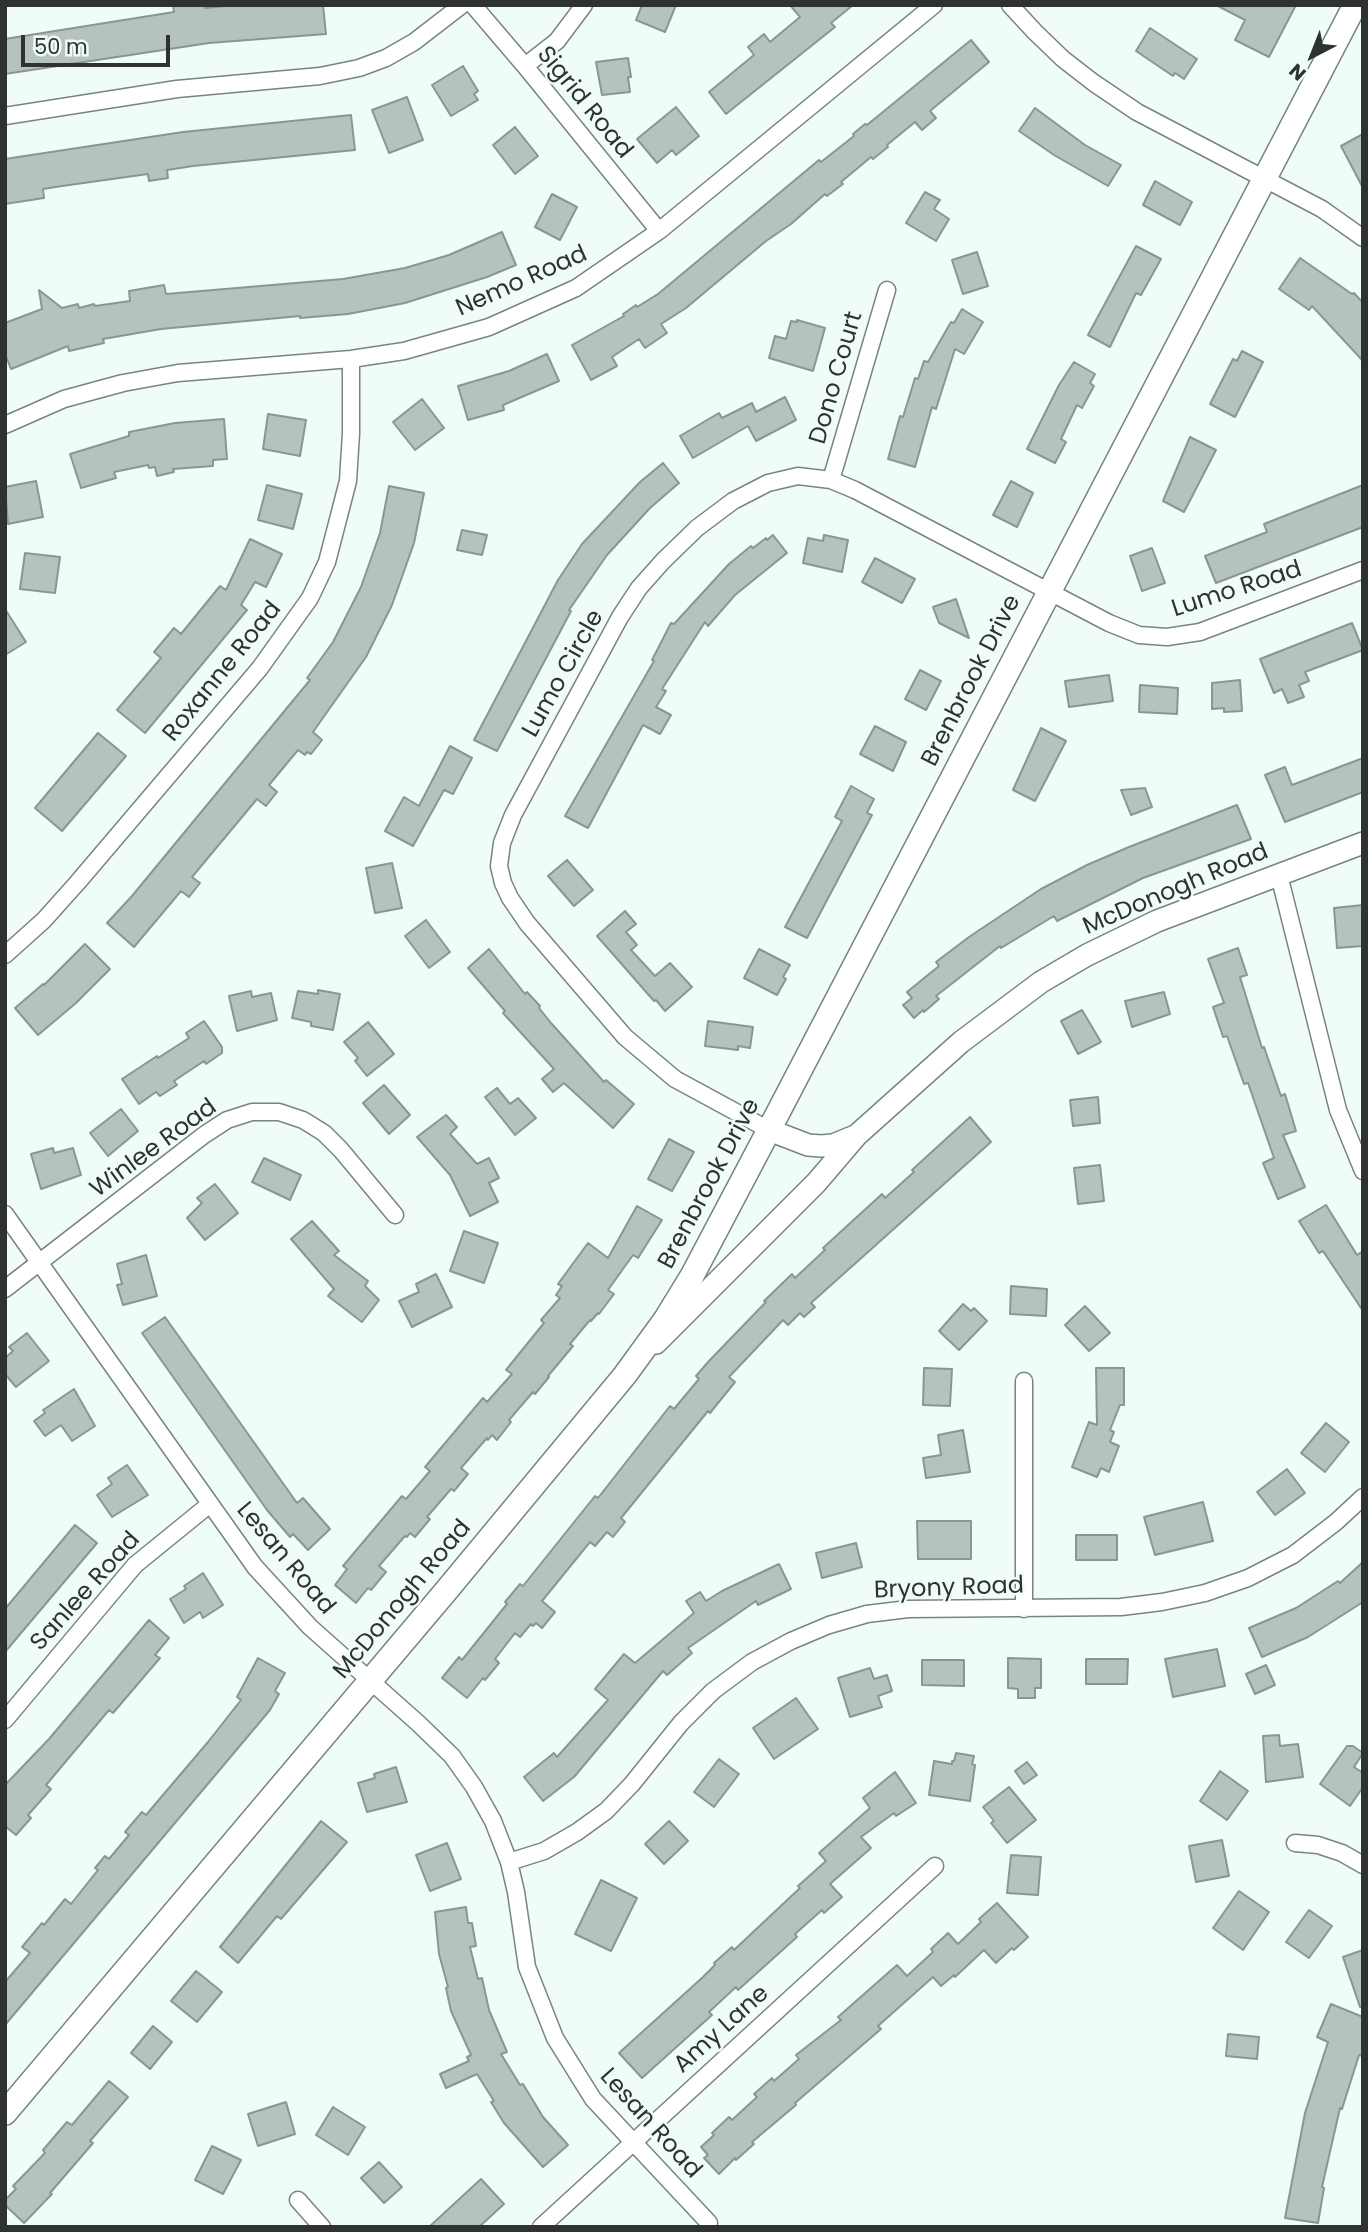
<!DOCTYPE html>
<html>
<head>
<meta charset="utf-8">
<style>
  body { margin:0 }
  #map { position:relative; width:1368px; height:2232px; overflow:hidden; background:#effcf7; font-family:Poppins,sans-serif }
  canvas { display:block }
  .frame { position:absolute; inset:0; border:7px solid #2e3331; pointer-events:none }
  .north { position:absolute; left:1277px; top:21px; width:70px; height:70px; -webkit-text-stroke:5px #effcf7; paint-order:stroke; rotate:222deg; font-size:19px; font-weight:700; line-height:28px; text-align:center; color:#2e3331 }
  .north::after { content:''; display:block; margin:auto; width:24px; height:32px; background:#2e3331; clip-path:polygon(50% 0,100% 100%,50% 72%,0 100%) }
  .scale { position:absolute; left:21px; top:35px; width:149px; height:32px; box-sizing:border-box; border:4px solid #2e3331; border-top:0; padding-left:9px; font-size:21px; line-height:24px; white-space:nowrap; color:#2e3331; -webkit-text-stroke:5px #effcf7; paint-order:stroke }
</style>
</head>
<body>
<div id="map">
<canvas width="1368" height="2232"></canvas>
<div class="frame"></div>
<div class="north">N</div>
<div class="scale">50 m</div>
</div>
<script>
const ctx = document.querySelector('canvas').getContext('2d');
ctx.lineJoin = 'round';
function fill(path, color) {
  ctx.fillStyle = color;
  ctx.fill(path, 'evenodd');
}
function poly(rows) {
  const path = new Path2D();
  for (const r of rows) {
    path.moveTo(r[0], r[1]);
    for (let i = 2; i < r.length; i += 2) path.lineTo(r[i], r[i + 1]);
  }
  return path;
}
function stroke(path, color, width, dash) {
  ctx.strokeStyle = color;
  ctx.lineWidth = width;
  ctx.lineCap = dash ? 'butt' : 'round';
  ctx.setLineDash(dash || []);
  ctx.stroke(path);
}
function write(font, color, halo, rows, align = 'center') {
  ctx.font = font + ' Poppins,sans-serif';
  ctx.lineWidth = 5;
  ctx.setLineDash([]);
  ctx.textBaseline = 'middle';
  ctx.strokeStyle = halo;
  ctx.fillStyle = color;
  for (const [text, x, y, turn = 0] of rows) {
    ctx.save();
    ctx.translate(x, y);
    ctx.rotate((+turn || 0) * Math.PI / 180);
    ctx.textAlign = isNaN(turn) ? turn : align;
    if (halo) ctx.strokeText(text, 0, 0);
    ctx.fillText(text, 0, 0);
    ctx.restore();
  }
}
const building = poly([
  [173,5,205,5,205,8,237,5,323,5,326,34,209,43,5,74,5,39,174,12,173,5],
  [642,5,676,5,665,32,636,20,642,5],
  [790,5,853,5,831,23,835,27,726,114,709,92,754,55,748,47,764,34,770,42,800,17,790,5],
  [1216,5,1296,5,1269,57,1235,40,1245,20,1216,5],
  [1150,28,1197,59,1184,79,1175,73,1173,76,1136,51,1150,28],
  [971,40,989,62,930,111,936,118,922,130,915,122,887,145,888,147,873,159,871,157,841,182,843,184,827,196,825,194,791,224,766,241,686,308,661,324,667,333,645,348,639,339,612,357,617,366,591,380,572,345,624,316,623,314,636,305,637,307,658,294,819,160,821,162,854,136,853,134,865,124,867,125,971,40],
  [628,58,631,77,628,77,630,92,602,95,596,62,628,58],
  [463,66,478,91,474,94,478,100,451,116,432,85,463,66],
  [407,97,423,140,389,153,372,110,407,97],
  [676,107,699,136,676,155,672,150,657,163,637,139,676,107],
  [1035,108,1085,145,1121,165,1108,186,1054,155,1019,131,1035,108],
  [351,115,355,150,193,166,167,170,168,178,149,181,148,174,62,186,43,189,44,198,5,204,5,159,183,132,351,115],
  [515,127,538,156,515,174,493,145,515,127],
  [1363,134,1363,188,1341,146,1363,134],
  [1155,181,1192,202,1180,225,1143,205,1155,181],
  [925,192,940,200,934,209,949,219,936,241,906,223,925,192],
  [552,194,577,207,560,240,535,227,552,194],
  [502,232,516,265,487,277,405,303,348,314,300,318,300,316,161,329,103,339,104,343,69,351,68,346,11,369,5,354,5,323,42,309,39,290,62,308,78,304,79,308,94,304,95,306,130,301,129,291,164,285,166,294,343,279,405,268,449,255,502,232],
  [1136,246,1161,259,1141,295,1136,293,1110,347,1088,335,1136,246],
  [977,252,988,286,963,294,952,260,977,252],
  [1300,258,1352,294,1354,293,1363,303,1363,361,1312,306,1309,310,1279,289,1300,258],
  [962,309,983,322,964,354,955,349,936,409,932,407,915,467,888,459,900,416,903,417,915,378,918,379,924,361,928,362,951,322,954,323,962,309],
  [797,320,825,328,813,371,769,358,775,336,786,339,791,321,797,322,797,320],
  [1242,351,1263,362,1235,417,1210,404,1233,359,1237,361,1242,351],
  [547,354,559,381,503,405,504,410,468,420,458,386,509,371,547,354],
  [1074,362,1095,374,1090,383,1094,386,1082,408,1077,405,1061,439,1066,442,1055,463,1027,449,1059,385,1074,362],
  [785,397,796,420,756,441,748,426,693,458,680,436,719,413,722,418,752,403,756,412,785,397],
  [422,399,444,428,415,450,393,422,422,399],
  [268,414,306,420,300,456,263,449,268,414],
  [224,419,227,459,213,460,213,466,173,469,174,472,157,476,155,467,149,468,148,465,114,472,116,478,81,488,70,454,129,436,129,432,175,423,224,419],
  [1190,437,1216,450,1184,512,1163,501,1190,437],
  [663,463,679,483,650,508,607,555,569,610,571,611,497,751,474,740,558,580,582,544,640,482,663,463],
  [36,481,43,517,8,524,5,487,36,481],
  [1011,481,1033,493,1017,527,993,515,1011,481],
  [267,485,302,494,293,529,258,520,267,485],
  [1363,485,1363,527,1216,583,1205,556,1267,532,1264,524,1363,485],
  [389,486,424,493,414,543,392,605,366,657,313,732,322,740,311,754,307,752,305,755,298,750,269,785,277,792,266,806,257,799,192,877,200,883,189,897,181,891,134,947,107,923,132,896,310,680,307,678,333,642,361,587,380,533,389,486],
  [462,530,487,535,482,555,457,550,462,530],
  [773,535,787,553,735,595,708,626,705,622,662,689,666,691,656,707,671,715,660,734,643,725,588,828,565,816,654,661,652,660,671,623,674,624,729,564,751,546,753,548,766,538,767,540,773,535],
  [824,535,848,540,842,572,803,563,808,538,823,541,824,535],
  [250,539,282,554,266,587,255,582,241,605,247,610,145,733,117,710,161,658,154,652,174,628,181,634,220,586,226,590,250,539],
  [1152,548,1165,583,1142,591,1130,556,1152,548],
  [25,553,60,557,55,593,20,589,25,553],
  [875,558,915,579,902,603,862,582,875,558],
  [956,599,969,638,939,623,933,607,956,599],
  [5,609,26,642,5,655,5,609],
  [1352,623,1363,650,1305,672,1309,681,1299,685,1304,697,1288,703,1282,689,1274,693,1260,659,1352,623],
  [920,670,941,681,926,710,905,699,920,670],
  [1109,675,1113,701,1069,707,1065,681,1109,675],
  [1240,680,1242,711,1224,712,1224,708,1212,709,1212,683,1240,680],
  [1140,685,1178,688,1177,714,1139,712,1140,685],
  [875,726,906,742,893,771,860,754,875,726],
  [1041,728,1066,741,1035,801,1013,790,1041,728],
  [98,733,126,756,62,831,35,808,98,733],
  [450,746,472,758,453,794,444,790,413,846,385,831,404,797,419,806,450,746],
  [1363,758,1363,792,1285,822,1265,775,1285,767,1292,785,1363,758],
  [851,786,874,799,867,813,872,815,807,938,785,927,842,821,835,817,851,786],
  [1145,788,1152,807,1131,815,1121,790,1145,788],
  [1237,805,1251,839,1143,878,1057,921,1054,916,1001,948,1000,946,936,996,939,999,924,1012,923,1010,914,1018,903,1005,912,998,907,992,939,966,936,962,969,937,1041,889,1087,865,1129,847,1237,805],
  [567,860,593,890,574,906,548,876,567,860],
  [392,863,402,908,375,913,366,868,392,863],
  [1363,905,1363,946,1337,948,1334,908,1363,905],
  [625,911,636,924,626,932,637,945,631,950,655,976,670,963,692,987,665,1011,656,1000,654,1001,597,936,625,911],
  [426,920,450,952,429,968,405,936,426,920],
  [85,944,110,969,76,1003,38,1035,15,1008,43,984,44,985,85,944],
  [1238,948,1247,975,1240,977,1262,1048,1264,1047,1281,1096,1285,1094,1296,1131,1283,1135,1305,1187,1278,1199,1263,1163,1274,1158,1248,1083,1244,1084,1227,1036,1223,1037,1213,1007,1224,1003,1208,959,1238,948],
  [489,949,525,994,527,992,540,1006,539,1008,551,1023,604,1082,606,1080,634,1104,613,1128,564,1083,553,1092,542,1079,554,1069,503,1013,505,1011,468,968,489,949],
  [759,949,790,965,783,977,786,979,777,995,744,978,759,949],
  [318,990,340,994,333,1030,311,1026,311,1022,292,1018,298,991,318,994,318,990],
  [251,991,252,997,271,993,277,1020,237,1031,229,996,251,991],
  [1164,992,1170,1014,1132,1027,1125,1001,1164,992],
  [1082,1010,1101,1042,1078,1054,1061,1021,1082,1010],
  [204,1021,222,1047,222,1053,206,1064,204,1061,174,1081,177,1085,160,1096,156,1092,139,1104,122,1079,157,1056,158,1058,189,1038,186,1033,204,1021],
  [708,1021,753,1027,750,1048,738,1046,738,1050,705,1046,708,1021],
  [368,1022,394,1054,367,1076,355,1061,358,1058,344,1042,368,1022],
  [384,1085,410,1115,389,1134,363,1103,384,1085],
  [497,1088,510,1104,518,1098,536,1118,515,1135,485,1097,497,1088],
  [1098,1097,1100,1123,1073,1126,1070,1100,1098,1097],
  [121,1109,138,1131,108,1156,90,1133,121,1109],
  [446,1115,457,1127,450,1134,477,1164,489,1158,499,1178,489,1183,498,1202,470,1216,450,1175,417,1137,446,1115],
  [970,1117,991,1142,811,1303,815,1307,804,1317,800,1313,788,1325,783,1320,729,1377,735,1382,710,1413,708,1411,621,1518,625,1522,613,1537,607,1532,595,1546,590,1542,542,1601,555,1612,542,1628,536,1623,533,1626,531,1624,520,1637,515,1633,495,1659,499,1663,485,1680,483,1678,467,1698,442,1678,459,1657,462,1660,507,1604,505,1602,520,1584,523,1586,595,1496,598,1498,670,1406,674,1409,699,1379,696,1376,709,1361,766,1302,764,1301,792,1274,795,1278,825,1250,823,1248,882,1194,885,1198,914,1172,912,1170,970,1117],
  [669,1139,694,1152,672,1191,648,1179,669,1139],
  [53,1148,54,1153,73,1148,81,1175,41,1189,31,1154,53,1148],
  [264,1158,301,1175,290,1200,252,1182,264,1158],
  [1100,1165,1104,1201,1078,1204,1074,1168,1100,1165],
  [215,1184,238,1213,205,1240,187,1218,202,1203,197,1198,215,1184],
  [1326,1205,1357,1255,1363,1251,1363,1311,1323,1251,1319,1253,1299,1221,1326,1205],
  [637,1206,662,1220,638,1258,633,1255,608,1290,614,1294,599,1314,598,1313,591,1321,590,1320,570,1344,573,1346,548,1376,549,1377,535,1394,533,1392,509,1420,511,1422,497,1440,492,1435,488,1440,487,1438,461,1468,468,1474,454,1491,451,1489,427,1517,430,1519,415,1537,410,1533,407,1537,405,1536,379,1566,386,1572,371,1590,368,1588,356,1603,335,1585,347,1569,343,1566,402,1496,406,1499,430,1471,425,1467,483,1398,487,1402,512,1374,506,1370,544,1323,541,1320,560,1298,556,1295,562,1286,558,1284,588,1243,608,1258,637,1206],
  [312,1221,339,1251,334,1255,368,1281,365,1286,379,1300,362,1322,328,1296,334,1289,291,1239,312,1221],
  [464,1231,498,1243,484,1283,450,1271,464,1231],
  [146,1255,157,1296,123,1305,117,1285,122,1284,117,1264,146,1255],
  [436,1274,452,1307,412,1327,399,1301,419,1292,416,1284,436,1274],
  [1011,1286,1047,1289,1046,1316,1010,1314,1011,1286],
  [963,1304,971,1311,974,1308,987,1321,959,1350,939,1331,963,1304],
  [1085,1306,1110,1333,1089,1351,1065,1325,1085,1306],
  [165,1317,297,1503,303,1498,330,1529,308,1550,293,1534,290,1537,267,1510,142,1333,165,1317],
  [27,1333,49,1361,16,1387,5,1374,5,1358,13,1351,9,1347,27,1333],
  [924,1368,952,1369,950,1406,923,1405,924,1368],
  [1096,1368,1124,1368,1124,1405,1120,1405,1110,1430,1114,1432,1110,1442,1119,1446,1109,1472,1101,1468,1097,1477,1072,1467,1089,1422,1097,1425,1096,1368],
  [74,1389,95,1426,72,1441,61,1425,45,1436,34,1421,45,1413,43,1410,74,1389],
  [1326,1423,1349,1442,1325,1472,1301,1453,1326,1423],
  [963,1430,970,1472,926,1478,923,1458,941,1455,938,1435,963,1430],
  [127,1465,148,1495,112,1517,97,1495,112,1484,108,1478,127,1465],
  [1287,1469,1305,1493,1275,1515,1257,1492,1287,1469],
  [1203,1502,1213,1541,1155,1555,1144,1517,1203,1502],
  [917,1521,971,1521,971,1559,918,1559,917,1521],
  [75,1525,97,1543,5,1652,5,1609,75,1525],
  [1076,1535,1117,1535,1117,1560,1076,1560,1076,1535],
  [856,1543,862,1567,822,1578,816,1553,856,1543],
  [1363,1562,1363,1602,1308,1637,1262,1657,1249,1628,1296,1608,1338,1581,1340,1583,1363,1562],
  [779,1564,791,1589,758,1605,756,1601,688,1648,692,1653,667,1675,663,1671,574,1777,543,1801,524,1777,554,1753,557,1757,608,1700,595,1689,624,1654,635,1663,694,1613,686,1601,700,1592,706,1601,722,1591,779,1564],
  [203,1573,223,1605,203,1618,200,1612,184,1623,170,1599,186,1589,184,1586,203,1573],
  [149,1620,169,1638,155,1655,160,1658,113,1713,109,1710,46,1785,51,1789,28,1815,31,1818,16,1835,5,1826,5,1785,49,1739,149,1620],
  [1217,1649,1225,1686,1173,1697,1165,1659,1217,1649],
  [258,1658,285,1673,275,1691,279,1694,270,1710,5,2025,5,1982,30,1953,22,1947,42,1923,44,1925,65,1899,71,1904,98,1870,95,1868,105,1856,109,1859,129,1835,125,1832,142,1812,146,1815,208,1742,241,1700,237,1697,258,1658],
  [1008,1658,1041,1659,1041,1688,1035,1688,1035,1698,1018,1698,1018,1689,1008,1688,1008,1658],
  [1086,1659,1128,1659,1127,1684,1086,1684,1086,1659],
  [922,1660,964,1660,964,1686,922,1685,922,1660],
  [1266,1665,1275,1685,1255,1694,1246,1674,1266,1665],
  [870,1668,874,1679,887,1675,892,1691,878,1696,882,1707,850,1717,838,1678,870,1668],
  [796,1698,818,1729,774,1759,753,1728,796,1698],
  [1279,1735,1280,1746,1298,1744,1303,1777,1266,1782,1263,1736,1279,1735],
  [1347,1746,1353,1746,1363,1753,1354,1767,1363,1773,1363,1787,1350,1806,1320,1784,1347,1746],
  [956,1753,974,1756,972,1764,975,1765,970,1801,929,1795,934,1761,952,1764,952,1761,954,1761,956,1753],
  [719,1759,739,1774,714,1807,694,1792,719,1759],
  [1027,1762,1037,1775,1024,1784,1015,1771,1027,1762],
  [396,1767,407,1802,367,1812,358,1783,375,1778,374,1774,396,1767],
  [1220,1771,1248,1791,1227,1820,1200,1801,1220,1771],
  [895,1772,916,1803,896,1816,894,1813,861,1837,871,1848,830,1884,842,1897,824,1913,822,1910,795,1934,797,1937,738,1990,736,1987,709,2012,712,2015,642,2078,619,2053,703,1977,715,1965,714,1963,732,1947,734,1950,800,1888,798,1886,826,1861,819,1853,870,1808,863,1798,895,1772],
  [1009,1787,1036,1820,1007,1843,991,1823,994,1821,983,1807,1009,1787],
  [321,1821,347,1842,281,1919,277,1916,238,1963,220,1947,321,1821],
  [669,1821,688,1841,664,1864,645,1844,669,1821],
  [1222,1840,1229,1876,1196,1882,1189,1846,1222,1840],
  [447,1843,461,1879,430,1891,416,1855,447,1843],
  [1011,1855,1041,1857,1038,1895,1007,1893,1011,1855],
  [601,1880,637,1898,611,1951,575,1934,601,1880],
  [1239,1891,1269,1912,1243,1950,1213,1928,1239,1891],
  [997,1903,1028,1937,1014,1950,1012,1948,996,1963,984,1950,955,1977,954,1975,941,1986,933,1977,878,2026,881,2029,795,2103,796,2105,752,2142,754,2144,736,2160,735,2158,719,2174,704,2158,708,2155,701,2147,714,2135,712,2133,729,2117,732,2120,757,2097,754,2094,772,2078,774,2081,799,2059,796,2055,841,2020,838,2017,897,1965,907,1976,933,1952,931,1949,948,1933,958,1944,981,1922,979,1919,997,1903],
  [466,1907,468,1923,472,1923,476,1946,470,1947,478,1979,482,1978,489,2010,507,2052,501,2054,520,2085,523,2084,543,2117,568,2145,543,2167,504,2123,491,2102,494,2101,477,2074,446,2088,440,2074,469,2061,467,2057,471,2055,451,2011,446,1988,448,1987,439,1954,435,1912,466,1907],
  [1309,1910,1332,1926,1309,1958,1286,1942,1309,1910],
  [1363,1950,1363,2007,1360,2007,1343,1957,1363,1950],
  [196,1971,222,1992,197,2022,171,2001,196,1971],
  [1331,2004,1363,2017,1363,2056,1359,2055,1342,2109,1340,2108,1322,2187,1324,2188,1318,2223,1285,2218,1305,2113,1328,2042,1317,2037,1331,2004],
  [153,2026,172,2042,150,2069,131,2053,153,2026],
  [1228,2034,1259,2037,1257,2059,1226,2056,1228,2034],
  [109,2081,128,2097,90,2141,93,2143,50,2193,52,2194,24,2223,5,2205,5,2200,16,2189,13,2186,45,2153,43,2150,67,2122,72,2125,109,2081],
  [286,2102,295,2134,258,2146,248,2114,286,2102],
  [333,2107,365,2127,348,2155,316,2135,333,2107],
  [212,2146,241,2160,223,2194,195,2180,212,2146],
  [379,2162,402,2187,384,2203,361,2178,379,2162],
  [481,2179,504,2204,479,2227,429,2227,481,2179]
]);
const minor = poly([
  [473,5,525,66,659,231],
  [1010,5,1035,32,1063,59,1094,83,1137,112,1322,209,1363,238],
  [525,66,557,41,584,5],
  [5,116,177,89,320,76,359,68,386,58,414,42,462,5],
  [5,425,64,399,123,383,178,373,351,359,404,351,489,327,576,288,659,231,934,5],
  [831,480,887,290],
  [1279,875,1338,1110,1363,1171],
  [5,955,44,920,78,882,260,668,310,598,327,562,348,481,351,433,351,359],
  [769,1130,675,1079,625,1037,527,923,510,898,503,883,499,866,502,843,513,815,620,617,639,588,663,561,697,528,733,501,768,483,798,476,831,480,855,490,1109,623,1139,635,1167,637,1200,632,1363,570],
  [5,1214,255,1567,310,1627,419,1724,452,1756,474,1787,493,1821,509,1862,516,1892,527,1967,555,2038,593,2099,709,2223],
  [5,1289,204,1135,227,1120,252,1112,279,1112,303,1120,324,1133,341,1150,395,1215],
  [1024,1381,1024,1609],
  [5,1720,135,1565,210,1504],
  [1295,1843,1318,1845,1342,1853,1363,1865],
  [509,1862,544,1851,577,1832,606,1811,632,1784,681,1723,713,1691,752,1662,791,1641,829,1625,867,1614,908,1609,1121,1607,1162,1602,1205,1593,1248,1578,1293,1555,1336,1522,1363,1497],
  [298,2200,322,2227],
  [541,2227,935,1866]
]);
const tertiary = poly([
  [769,1130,808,1145,821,1146,833,1145,855,1136],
  [656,1343,816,1183,857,1135,961,1042,1041,982,1087,955,1157,921,1363,843]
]);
const secondary = poly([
  [5,2113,446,1591,625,1375,665,1320,692,1276,769,1130,1355,5]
]);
const streetNames = [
  ["Sigrid Road",584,103,51],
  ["Nemo Road",522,282,-24],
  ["Dono Court",837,378,-74],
  ["Lumo Road",1237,590,-18],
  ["Roxanne Road",223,672,-51],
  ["Lumo Circle",564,674,-61],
  ["Brenbrook Drive",972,681,-63],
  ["McDonogh Road",1176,890,-23],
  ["Winlee Road",154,1149,-36],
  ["Brenbrook Drive",710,1184,-62],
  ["Lesan Road",285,1559,50],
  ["Bryony Road",949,1589,-2],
  ["Sanlee Road",86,1592,-48],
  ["McDonogh Road",403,1600,-50],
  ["Amy Lane",722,2030,-42],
  ["Lesan Road",650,2124,48]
];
fill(building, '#b6c2bd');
stroke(building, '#8b9692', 2);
stroke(minor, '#798480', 19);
stroke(tertiary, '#798480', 24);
stroke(secondary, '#798480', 26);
stroke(minor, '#fff', 16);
stroke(tertiary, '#fff', 21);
stroke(secondary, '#fff', 23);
write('24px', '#2e3331', '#effcf7', streetNames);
</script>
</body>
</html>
